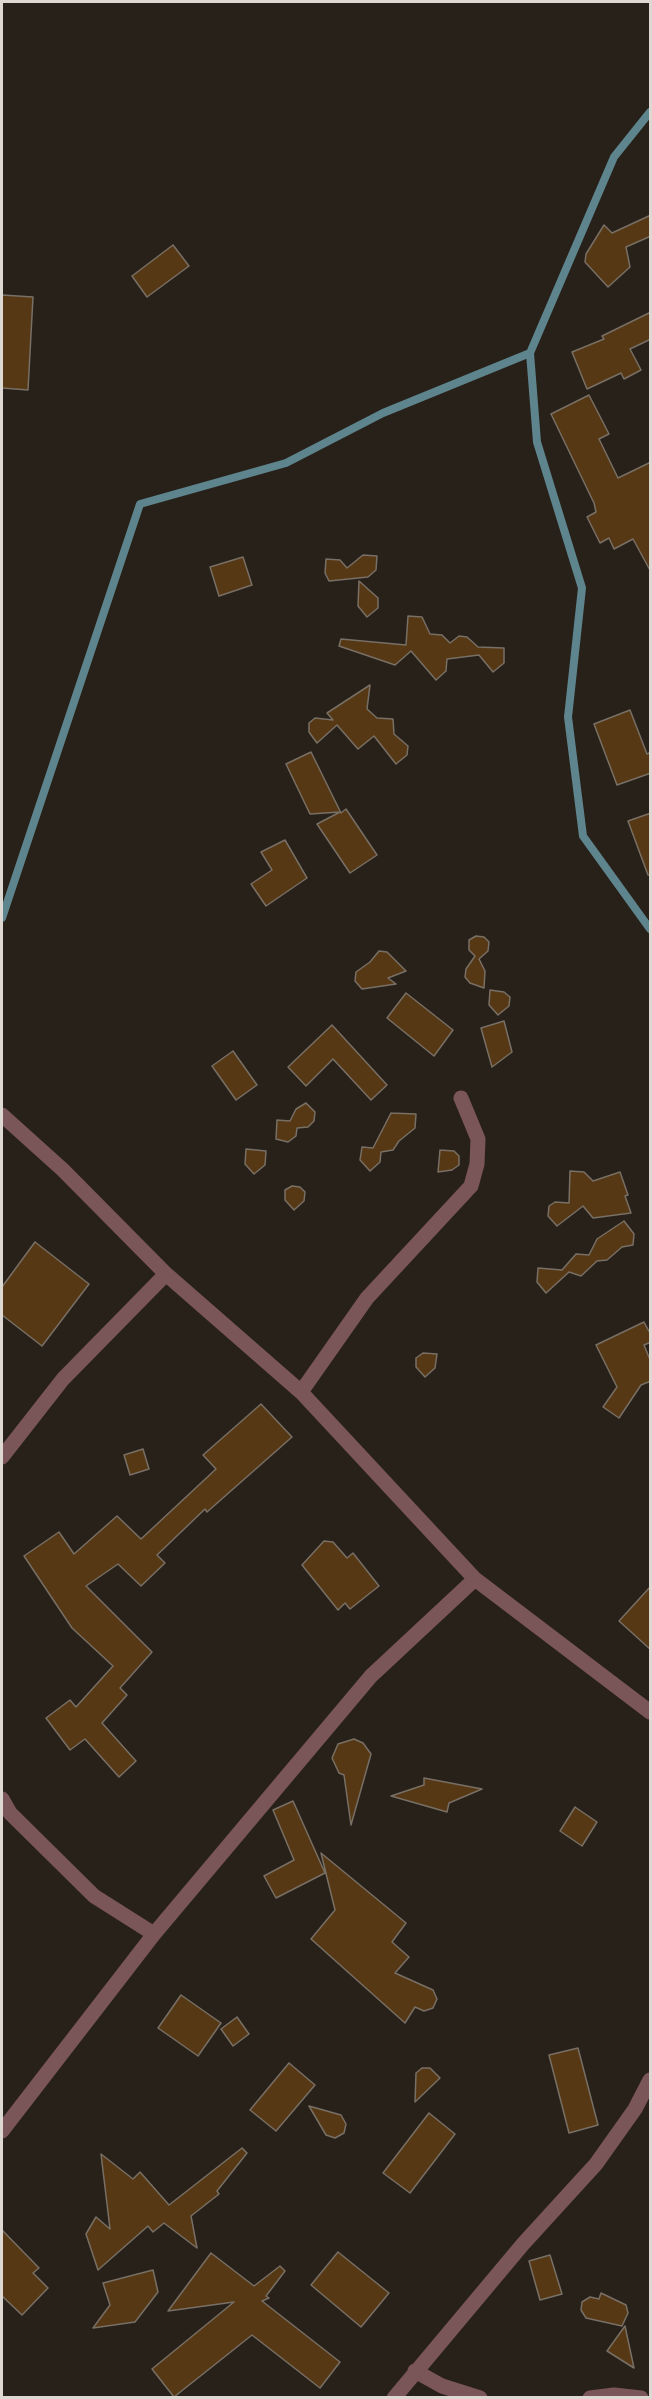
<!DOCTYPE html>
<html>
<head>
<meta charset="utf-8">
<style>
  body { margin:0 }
  #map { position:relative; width:652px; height:2399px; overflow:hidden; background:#282119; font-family:"Source Serif 4",serif }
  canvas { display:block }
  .frame { position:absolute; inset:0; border:3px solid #ddd8d2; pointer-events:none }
</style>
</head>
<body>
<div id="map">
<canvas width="652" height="2399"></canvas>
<div class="frame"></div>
</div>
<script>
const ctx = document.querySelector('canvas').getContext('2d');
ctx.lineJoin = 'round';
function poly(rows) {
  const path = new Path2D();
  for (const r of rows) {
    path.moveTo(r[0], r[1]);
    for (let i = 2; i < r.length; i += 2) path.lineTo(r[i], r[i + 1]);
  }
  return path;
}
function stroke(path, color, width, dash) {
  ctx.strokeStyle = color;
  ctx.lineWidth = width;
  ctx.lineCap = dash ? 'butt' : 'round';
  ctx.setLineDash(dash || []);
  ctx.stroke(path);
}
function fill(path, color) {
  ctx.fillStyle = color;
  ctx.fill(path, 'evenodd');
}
const stream = poly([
  [650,112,614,157,530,353,537,442,582,588,568,717,583,836,650,929],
  [2,918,140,504,286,463,383,413,530,353]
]);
const building = poly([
  [651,215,651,236,626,247,630,267,608,287,585,262,586,254,604,225,612,233,651,215],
  [173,245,189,266,147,297,132,276,173,245],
  [2,295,33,297,28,390,2,388,2,295],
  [651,312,651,339,630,349,641,370,624,379,621,373,587,389,572,352,604,339,602,336,651,312],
  [589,395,609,434,599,439,618,478,651,462,651,572,633,539,614,549,609,538,600,543,587,517,596,512,594,503,551,414,589,395],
  [363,555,377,556,376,570,368,577,329,581,325,573,326,559,340,560,347,568,363,555],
  [243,557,252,585,219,596,210,567,243,557],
  [359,581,378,598,378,608,367,617,358,606,359,581],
  [408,616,422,617,430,634,442,635,450,643,459,636,467,637,478,647,504,648,504,663,493,672,479,655,447,659,446,671,436,680,411,651,395,665,339,646,341,639,406,645,408,616],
  [370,685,367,709,377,718,393,719,394,734,408,746,407,755,396,764,374,736,358,749,337,725,317,743,309,732,309,723,315,718,333,720,327,713,370,685],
  [630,710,647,754,651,752,651,773,617,785,594,724,630,710],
  [311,752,341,813,346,809,377,855,350,873,317,824,340,812,310,814,286,764,311,752],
  [651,813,651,875,648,875,628,821,651,813],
  [285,840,307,878,266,906,251,884,272,870,261,852,285,840],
  [476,936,484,937,489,942,488,951,479,959,485,971,484,988,470,983,465,977,466,969,475,956,469,950,469,940,476,936],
  [379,951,387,952,406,971,388,978,396,984,362,989,355,981,356,972,370,962,379,951],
  [490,990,504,992,510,997,509,1006,498,1015,489,1005,490,990],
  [406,993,453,1030,434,1056,387,1018,406,993],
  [504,1021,512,1052,492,1067,481,1028,504,1021],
  [332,1025,387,1085,371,1100,333,1059,306,1086,288,1067,332,1025],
  [233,1051,257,1085,236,1100,212,1066,233,1051],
  [306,1103,315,1112,314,1121,308,1127,297,1128,296,1136,288,1142,276,1139,277,1120,290,1121,296,1109,306,1103],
  [391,1113,416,1114,415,1128,399,1141,393,1150,381,1152,380,1162,370,1171,360,1160,362,1147,373,1148,391,1113],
  [246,1149,266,1151,265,1165,254,1174,245,1164,246,1149],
  [440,1150,454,1151,459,1156,459,1165,452,1170,438,1172,440,1150],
  [570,1171,584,1172,593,1181,620,1172,628,1195,625,1196,631,1213,593,1218,583,1206,557,1226,548,1216,549,1206,555,1202,569,1203,570,1171],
  [292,1186,300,1187,305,1192,304,1201,294,1210,285,1200,285,1190,292,1186],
  [624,1221,634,1234,633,1245,622,1247,607,1260,597,1261,581,1276,569,1272,546,1293,537,1282,538,1268,562,1270,576,1254,589,1255,597,1239,624,1221],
  [35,1242,89,1284,42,1346,2,1315,2,1287,35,1242],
  [644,1322,651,1335,651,1342,644,1345,651,1362,651,1381,641,1385,619,1418,603,1407,617,1387,596,1345,644,1322],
  [423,1353,437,1354,435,1368,425,1377,416,1367,416,1358,423,1353],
  [261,1404,292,1437,207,1512,205,1509,157,1555,165,1563,141,1586,118,1564,86,1586,152,1652,120,1688,127,1695,102,1723,136,1761,119,1777,85,1739,70,1750,46,1718,70,1700,76,1707,113,1666,72,1628,24,1556,59,1532,74,1554,117,1516,141,1539,216,1469,203,1455,261,1404],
  [143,1449,149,1469,130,1475,124,1455,143,1449],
  [324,1541,333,1542,347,1558,353,1553,379,1586,350,1609,345,1603,338,1610,302,1565,324,1541],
  [651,1586,651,1650,619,1621,651,1586],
  [354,1739,363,1743,371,1754,351,1825,344,1775,339,1773,332,1758,338,1744,354,1739],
  [424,1778,482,1789,449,1803,447,1812,391,1796,424,1785,424,1778],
  [293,1801,325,1873,276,1898,264,1876,294,1860,273,1810,293,1801],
  [575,1807,597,1822,582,1846,560,1831,575,1807],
  [321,1853,406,1923,392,1942,409,1957,395,1973,433,1990,437,1999,433,2008,424,2011,415,2007,405,2023,311,1939,335,1910,321,1853],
  [181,1995,221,2023,198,2056,158,2028,181,1995],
  [237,2017,249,2034,233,2046,221,2029,237,2017],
  [578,2048,598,2125,569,2133,549,2055,578,2048],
  [289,2063,315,2085,276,2131,250,2110,289,2063],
  [422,2068,430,2068,440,2078,415,2102,416,2073,422,2068],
  [309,2106,341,2115,346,2124,344,2133,335,2138,326,2135,309,2106],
  [429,2113,455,2134,410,2193,383,2173,429,2113],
  [242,2148,247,2153,217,2191,219,2194,191,2216,197,2248,164,2223,153,2232,148,2226,98,2270,86,2234,96,2217,110,2229,101,2154,133,2179,140,2172,169,2205,242,2148],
  [2,2230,39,2268,33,2273,48,2288,22,2315,2,2296,2,2230],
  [338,2252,389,2293,361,2327,311,2285,338,2252],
  [211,2253,254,2286,280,2266,285,2271,266,2296,269,2298,262,2301,340,2362,320,2388,252,2335,174,2397,152,2369,234,2302,168,2311,211,2253],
  [550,2255,562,2294,540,2300,529,2261,550,2255],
  [153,2270,158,2292,135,2322,93,2328,110,2305,103,2283,153,2270],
  [601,2293,626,2305,628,2313,622,2326,586,2318,581,2310,582,2302,590,2297,599,2299,601,2293],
  [625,2326,634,2368,607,2351,625,2326]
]);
const minor = poly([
  [2,1115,63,1170,166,1274,301,1392,475,1579,650,1712],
  [301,1392,367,1298,471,1186,477,1164,478,1139,461,1098],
  [2,1457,63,1379,166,1274],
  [2,1799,10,1813,94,1896,154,1934],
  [2,2131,154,1934,371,1676,475,1579],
  [415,2371,442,2386,480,2398],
  [394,2398,523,2244,596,2164,635,2109,650,2080],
  [590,2398,614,2395,641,2398]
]);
stroke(stream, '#5e858e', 8);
fill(building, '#563815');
stroke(building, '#786f65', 1.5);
stroke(minor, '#7b5659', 15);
</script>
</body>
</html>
